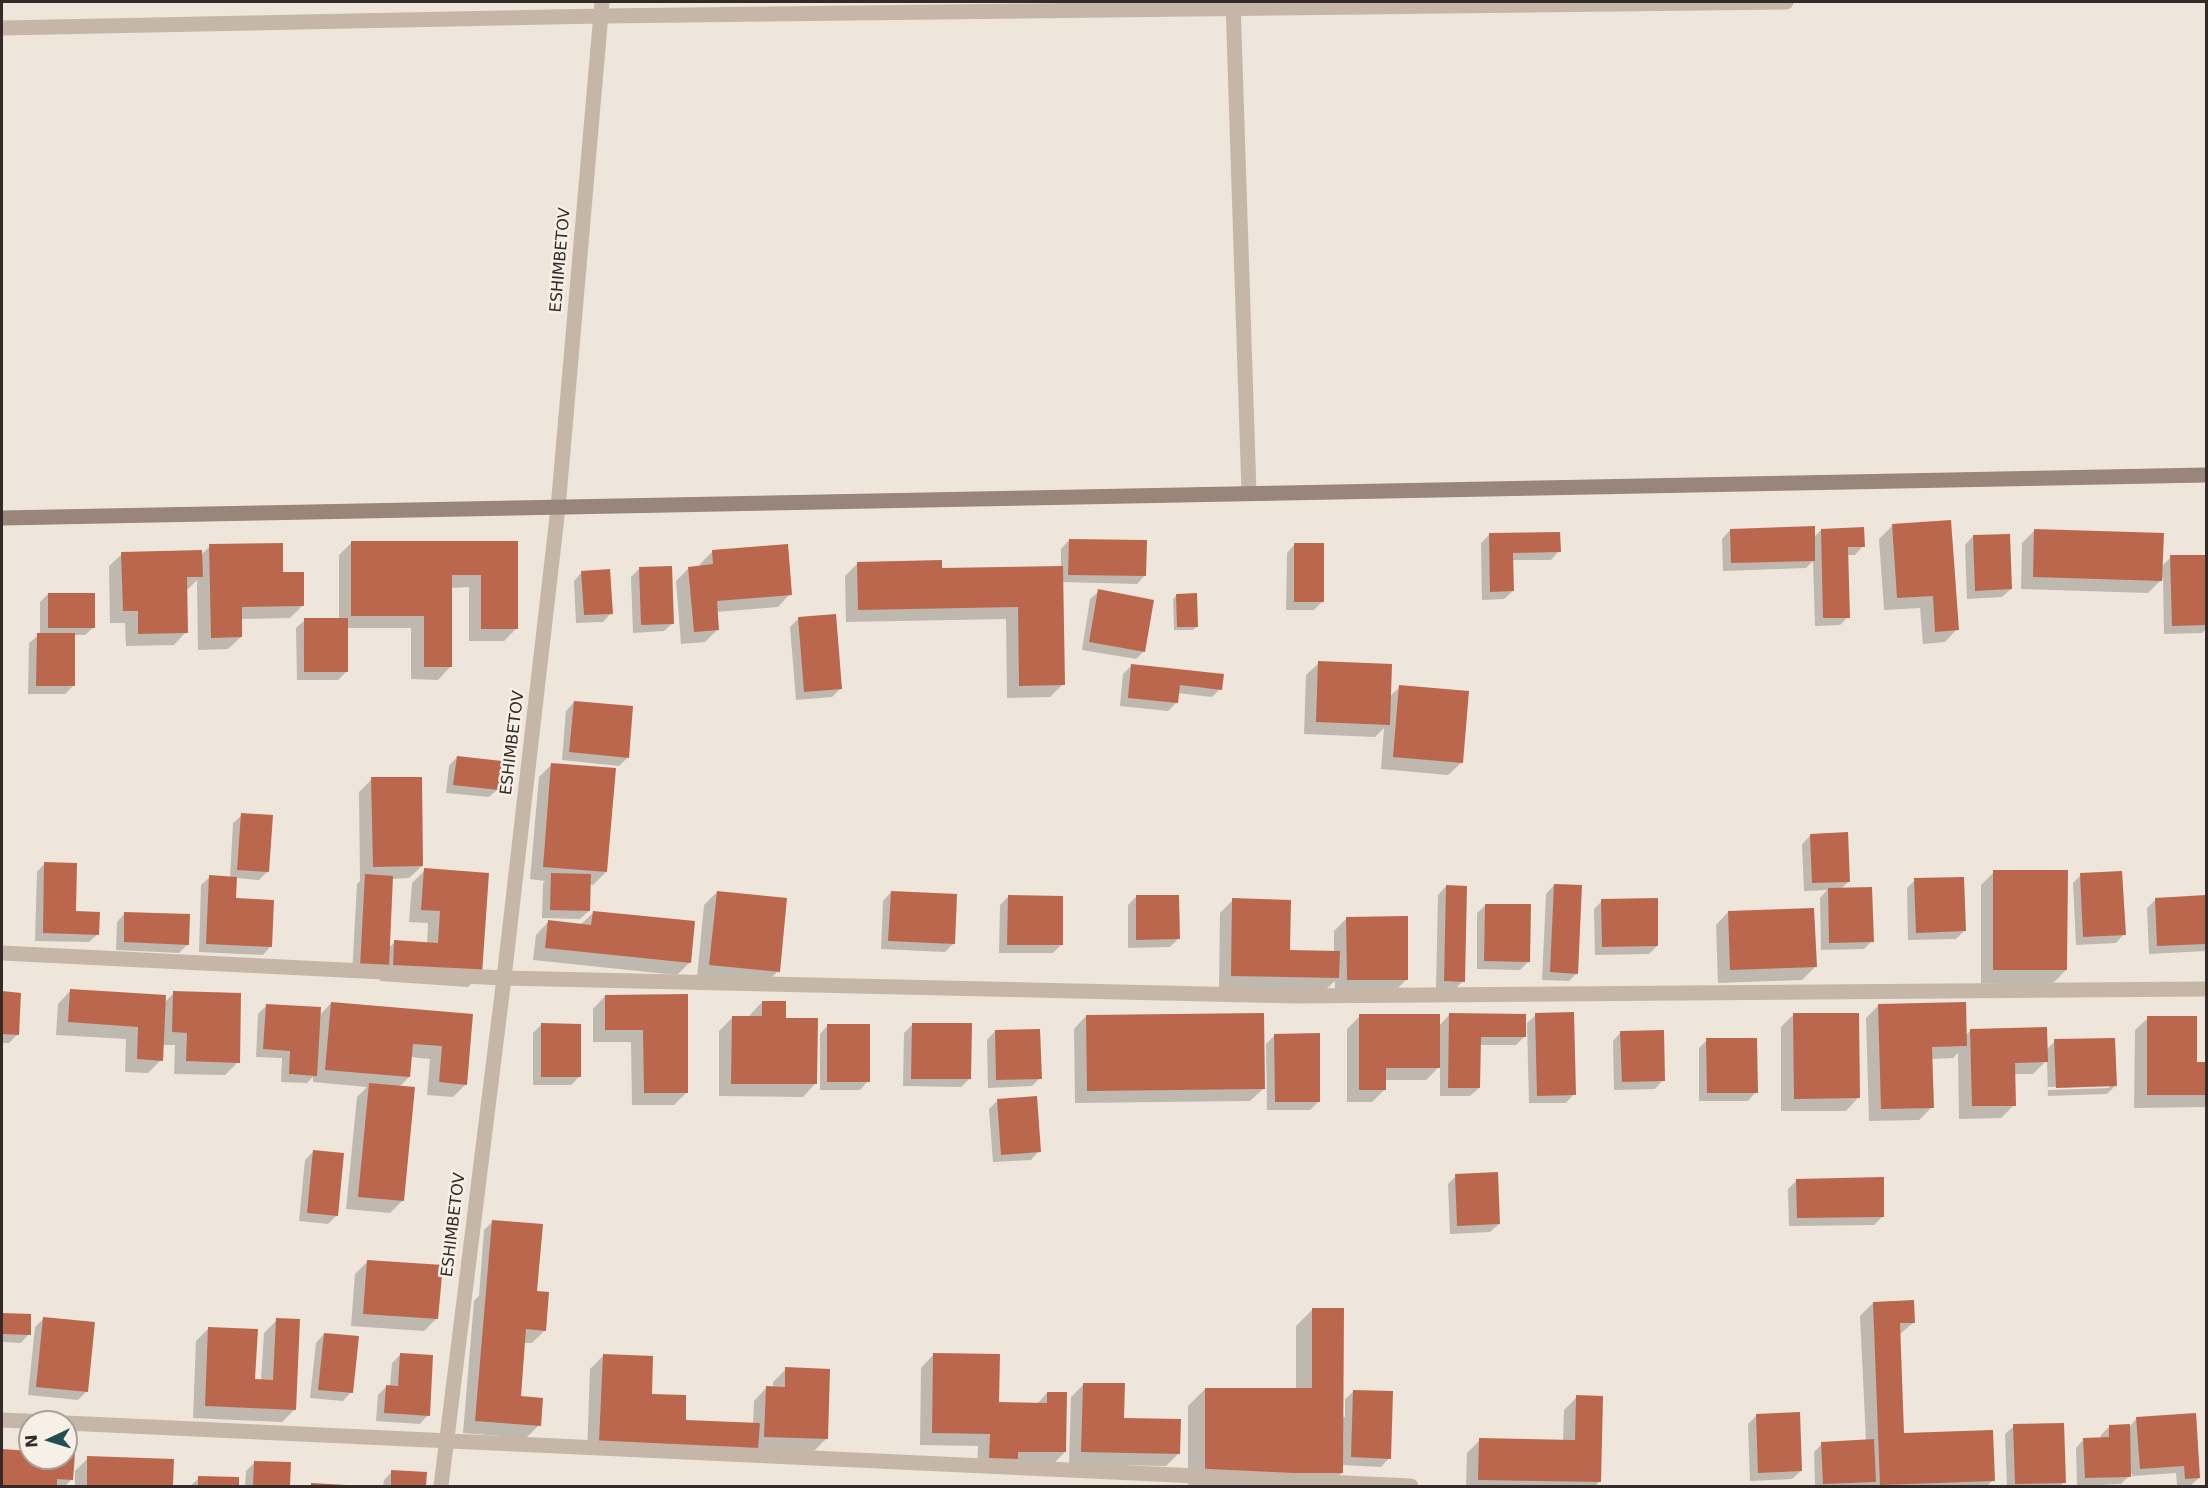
<!DOCTYPE html>
<html>
<head>
<meta charset="utf-8">
<style>
  body { margin:0 }
  #map { position:relative; width:2208px; height:1488px; overflow:hidden; background:#efe6db; font-family:"DejaVu Sans",sans-serif }
  canvas { display:block }
  .frame { position:absolute; inset:0; border:3px solid #342b28; pointer-events:none }
  .north { position:absolute; left:18px; top:1410px; width:60px; height:60px; box-sizing:border-box; background:#f7f0e7; border:2px solid #a9a19b; border-radius:50%; rotate:266deg; font-size:16px; font-weight:700; line-height:24px; text-align:center; color:#342b28 }
  .north::after { content:''; display:block; margin:auto; width:21px; height:27px; background:#214e51; clip-path:polygon(50% 0,100% 100%,50% 72%,0 100%) }
</style>
</head>
<body>
<div id="map">
<canvas width="2208" height="1488"></canvas>
<div class="frame"></div>
<div class="north">N</div>
</div>
<script>
const ctx = document.querySelector('canvas').getContext('2d');
ctx.lineJoin = 'round';
function fill(path, color) {
  ctx.fillStyle = color;
  ctx.fill(path, 'evenodd');
}
function poly(rows) {
  const path = new Path2D();
  for (const r of rows) {
    path.moveTo(r[0], r[1]);
    for (let i = 2; i < r.length; i += 2) path.lineTo(r[i], r[i + 1]);
  }
  return path;
}
function stroke(path, color, width, dash) {
  ctx.strokeStyle = color;
  ctx.lineWidth = width;
  ctx.lineCap = dash ? 'butt' : 'round';
  ctx.setLineDash(dash || []);
  ctx.stroke(path);
}
function write(font, color, halo, rows, align = 'center') {
  ctx.font = font + ' "DejaVu Sans",sans-serif';
  ctx.lineWidth = 5;
  ctx.setLineDash([]);
  ctx.textBaseline = 'middle';
  ctx.strokeStyle = halo;
  ctx.fillStyle = color;
  for (const [text, x, y, turn = 0] of rows) {
    ctx.save();
    ctx.translate(x, y);
    ctx.rotate((+turn || 0) * Math.PI / 180);
    ctx.textAlign = isNaN(turn) ? turn : align;
    if (halo) ctx.strokeText(text, 0, 0);
    ctx.fillText(text, 0, 0);
    ctx.restore();
  }
}
const shadow = poly([
  [1892,526,1957,629,1945,642,1923,644,1920,608,1884,610,1879,539],
  [1730,530,1813,538,1821,530,1863,546,1855,555,1847,555,1848,617,1840,625,1815,626,1813,561,1806,568,1723,571,1722,539],
  [2035,530,2161,567,2171,557,2206,556,2206,629,2202,633,2164,634,2163,578,2148,593,2021,589,2022,543],
  [1489,535,1559,551,1551,560,1512,560,1513,591,1504,599,1482,600,1481,543],
  [1973,536,2011,589,2002,597,1967,599,1965,545],
  [1069,540,1145,575,1137,584,1062,582,1063,684,1050,697,1007,698,1006,619,846,622,845,576,858,563,941,569,1061,567,1061,549],
  [352,542,516,542,517,628,504,641,469,641,469,587,450,588,450,667,438,680,411,679,411,628,347,628,347,671,338,680,297,680,296,628,305,620,339,620,339,555],
  [1295,544,1322,602,1314,610,1286,610,1287,553],
  [210,546,281,574,303,605,290,618,241,619,241,637,228,649,198,650,197,580,188,589,185,589,186,632,174,645,126,646,125,623,110,623,109,566,122,554,201,555],
  [713,551,790,594,778,607,716,612,718,629,705,642,681,644,676,581,689,568,700,567,700,564],
  [639,569,673,623,664,631,633,633,631,577],
  [582,572,611,613,603,622,576,623,574,581],
  [1099,591,1144,651,1136,659,1082,650,1090,599],
  [48,594,94,627,85,635,74,635,73,686,65,694,28,694,29,643,40,634,40,602],
  [1177,595,1197,626,1193,630,1174,630,1173,599],
  [799,618,840,689,832,697,796,700,790,627],
  [1319,663,1389,697,1400,687,1461,763,1448,775,1381,769,1384,728,1375,737,1304,734,1306,675],
  [1132,665,1220,689,1212,697,1177,693,1176,703,1168,711,1120,706,1123,674],
  [574,702,627,758,619,766,562,760,566,711],
  [457,757,498,789,489,797,446,793,449,766],
  [552,764,606,872,593,885,589,884,589,911,580,919,542,918,543,883,545,881,530,879,539,777],
  [372,779,422,866,409,878,392,879,388,948,395,942,427,944,428,923,409,922,412,883,425,870,481,974,468,987,380,981,381,976,352,975,357,884,360,881,359,792],
  [242,815,268,871,259,880,236,878,235,900,271,946,263,955,199,952,201,885,210,877,230,878,233,823],
  [1811,835,1849,881,1841,889,1872,941,1864,949,1821,950,1820,898,1827,890,1804,891,1802,844],
  [45,863,74,913,98,934,89,942,35,941,37,872],
  [1994,872,2066,970,2053,983,1981,983,1981,885],
  [2081,875,2124,934,2116,943,2076,945,2073,883],
  [1915,880,1965,930,1956,939,1908,940,1907,888],
  [1554,885,1577,973,1569,981,1542,980,1546,894],
  [1446,886,1463,981,1455,989,1436,989,1438,895],
  [717,892,778,971,765,984,697,977,704,905],
  [891,892,954,943,945,952,881,949,883,901],
  [1008,897,1061,945,1053,953,999,953,1000,905],
  [1136,897,1178,939,1170,947,1128,948,1128,905],
  [2206,897,2206,951,2149,954,2147,908,2156,899],
  [1233,900,1288,951,1334,952,1334,931,1347,918,1407,979,1394,992,1335,993,1335,981,1325,990,1219,988,1220,913],
  [1602,901,1657,946,1649,954,1595,955,1594,909],
  [1486,905,1529,961,1520,970,1477,969,1477,913],
  [1728,912,1815,967,1802,980,1718,983,1716,925],
  [125,913,188,944,179,953,116,950,117,922],
  [593,913,690,962,677,975,533,960,536,935,548,922,580,925],
  [70,991,165,1002,174,993,238,1062,225,1075,174,1074,175,1045,162,1045,161,1060,148,1073,125,1072,126,1039,56,1035,58,1004],
  [2,993,20,994,17,1035,9,1043,2,1043],
  [605,996,686,996,687,1092,674,1105,632,1105,631,1042,593,1042,593,1009],
  [762,1002,784,1019,815,1084,803,1097,719,1096,719,1031,732,1018,750,1018,750,1015],
  [331,1003,472,1016,466,1084,453,1097,427,1095,430,1059,411,1057,409,1077,399,1087,402,1201,390,1213,346,1209,357,1097,367,1087,313,1082,313,1077,307,1083,281,1082,282,1058,256,1057,258,1014,266,1006,319,1016],
  [1879,1005,1965,1036,1970,1031,2046,1050,2055,1041,2115,1086,2107,1094,2048,1096,2047,1060,2033,1074,2013,1074,2014,1105,2001,1118,1959,1119,1958,1053,1953,1058,1931,1059,1932,1107,1919,1120,1869,1121,1866,1018],
  [2109,1085,2109,1088,2048,1090,2048,1087],
  [1794,1014,1858,1098,1846,1111,1781,1111,1781,1027],
  [1449,1015,1524,1037,1516,1045,1479,1045,1479,1088,1470,1096,1440,1096,1440,1066,1426,1080,1385,1080,1385,1089,1372,1102,1347,1102,1347,1029,1360,1016,1439,1026],
  [1536,1015,1574,1094,1566,1103,1529,1103,1527,1023],
  [1086,1016,1263,1089,1250,1101,1075,1103,1074,1029],
  [2148,1018,2196,1063,2206,1063,2206,1107,2134,1108,2135,1030],
  [913,1024,970,1078,961,1087,903,1086,904,1033],
  [541,1025,580,1076,571,1085,533,1085,533,1033],
  [828,1025,868,1081,860,1090,820,1090,820,1034],
  [995,1031,1040,1078,1032,1086,988,1088,987,1040],
  [1621,1032,1663,1080,1655,1089,1614,1090,1613,1041],
  [1275,1035,1319,1101,1310,1110,1267,1110,1266,1044],
  [1707,1040,1756,1092,1748,1101,1699,1101,1699,1048],
  [998,1100,1039,1151,1031,1160,993,1162,989,1109],
  [314,1151,337,1215,328,1224,299,1221,305,1160],
  [1456,1176,1499,1224,1490,1232,1450,1234,1448,1184],
  [1797,1180,1883,1216,1874,1225,1789,1226,1788,1189],
  [493,1221,536,1290,545,1330,532,1343,524,1343,519,1398,539,1425,526,1438,463,1433,474,1301,479,1296,484,1230],
  [368,1261,437,1318,424,1331,351,1326,355,1274],
  [1873,1303,1914,1322,1899,1335,1902,1435,1993,1480,1987,1486,1815,1486,1814,1452,1822,1444,1866,1441,1860,1316],
  [1313,1309,1342,1417,1345,1417,1345,1399,1354,1391,1389,1458,1381,1467,1342,1465,1342,1473,1328,1486,1188,1486,1188,1406,1205,1389,1296,1389,1296,1326],
  [2,1314,30,1315,29,1334,21,1343,2,1342],
  [44,1318,86,1392,78,1400,28,1395,35,1327],
  [277,1320,295,1409,282,1422,193,1418,196,1341,209,1328,254,1380,261,1381,264,1333],
  [324,1334,351,1392,343,1401,310,1398,316,1343],
  [400,1355,428,1415,420,1424,376,1421,378,1395,386,1387,390,1387,392,1363],
  [933,1355,998,1404,1036,1405,1047,1393,1065,1452,1052,1465,977,1470,978,1446,920,1445,921,1368],
  [603,1356,684,1422,753,1425,754,1401,766,1388,773,1388,773,1382,786,1369,827,1438,814,1451,587,1454,590,1369],
  [1084,1384,1123,1419,1179,1453,1166,1466,1069,1464,1071,1397],
  [1577,1397,1600,1481,1595,1486,1466,1486,1467,1453,1480,1440,1563,1442,1564,1410],
  [1757,1415,1801,1471,1792,1479,1750,1481,1748,1424],
  [2137,1418,2199,1478,2190,1486,2177,1486,2176,1473,2132,1476,2132,1473,2121,1484,2077,1486,2076,1448,2084,1439,2101,1439,2101,1435,2109,1427,2130,1426],
  [2014,1426,2064,1482,2060,1486,2007,1486,2005,1434],
  [2,1451,30,1452,30,1458,66,1458,66,1454,72,1479,65,1486,2,1486],
  [88,1458,172,1460,172,1486,75,1486,75,1472,74,1472],
  [254,1463,289,1464,289,1486,245,1486,246,1471],
  [392,1472,425,1473,425,1486,383,1486,384,1480],
  [199,1478,238,1479,237,1486,190,1486],
  [311,1485,360,1486,310,1486]
]);
const building = poly([
  [1951,520,1959,630,1935,632,1933,596,1897,598,1892,524],
  [1815,526,1815,561,1731,563,1730,529],
  [1864,527,1865,547,1848,547,1850,618,1823,618,1821,529],
  [2034,529,2164,533,2162,581,2033,577],
  [1560,532,1561,552,1513,553,1514,591,1490,592,1489,533],
  [2010,534,2012,589,1975,591,1973,535],
  [1069,539,1147,540,1146,576,1068,575],
  [351,541,518,541,518,629,481,629,481,575,452,575,452,667,424,667,424,616,351,616],
  [283,543,283,572,304,572,304,606,242,607,242,637,211,638,209,544],
  [1294,543,1324,543,1324,602,1294,602],
  [788,544,792,595,717,601,719,630,694,632,688,567,713,564,712,550],
  [202,550,203,577,187,577,188,633,138,634,138,611,123,611,121,552],
  [2170,555,2206,555,2206,625,2172,626],
  [942,560,942,568,1063,566,1065,685,1019,686,1018,607,858,610,857,562],
  [672,566,674,624,641,625,639,567],
  [610,569,613,614,584,615,581,571],
  [1098,589,1154,600,1145,652,1089,642],
  [48,593,95,593,95,628,48,628],
  [1197,593,1198,627,1177,627,1176,594],
  [836,614,842,689,804,692,798,617],
  [304,618,348,618,348,672,304,672],
  [37,633,75,633,75,686,36,686],
  [1318,661,1392,664,1390,725,1316,722],
  [1131,664,1224,674,1222,690,1180,685,1178,703,1128,698],
  [1399,685,1469,691,1463,763,1393,757],
  [574,701,633,706,629,758,569,752],
  [457,756,502,761,499,790,453,785],
  [551,763,616,768,607,872,543,867],
  [371,777,422,777,423,866,373,867],
  [241,813,273,815,269,872,237,870],
  [1848,832,1850,882,1812,883,1810,834],
  [44,862,77,863,76,911,100,912,99,935,43,933],
  [424,868,489,873,482,974,393,969,394,940,438,943,440,911,421,910],
  [1993,870,2068,870,2067,970,1993,970],
  [2122,871,2126,935,2083,937,2080,873],
  [551,873,591,874,590,911,550,910],
  [365,874,393,876,389,968,360,967],
  [209,875,237,877,236,898,274,900,272,947,206,944],
  [1964,877,1966,931,1916,933,1914,878],
  [1554,884,1582,885,1578,974,1550,972],
  [1446,885,1467,886,1465,982,1444,981],
  [1872,887,1874,942,1829,943,1828,888],
  [717,891,787,898,780,972,709,965],
  [891,891,957,894,955,944,888,941],
  [1008,895,1063,896,1063,945,1007,945],
  [1136,895,1179,895,1180,939,1136,940],
  [2206,895,2206,944,2157,946,2155,898],
  [1232,898,1291,900,1290,950,1340,951,1339,978,1231,976],
  [1658,898,1658,946,1602,947,1601,899],
  [1485,904,1531,904,1530,962,1484,961],
  [1814,908,1817,967,1730,970,1728,911],
  [593,911,695,921,691,963,545,948,548,920,591,925],
  [124,912,190,914,189,945,124,942],
  [1408,916,1408,980,1347,980,1346,917],
  [70,989,166,995,163,1061,137,1059,138,1027,68,1022],
  [2,991,21,993,19,1035,2,1034],
  [173,991,241,993,240,1063,186,1061,187,1033,172,1032],
  [688,994,688,1093,644,1093,643,1030,605,1030,605,995],
  [762,1001,786,1001,786,1018,818,1018,817,1084,731,1084,732,1016,762,1016],
  [331,1002,473,1014,467,1085,439,1082,442,1046,413,1044,410,1077,325,1070],
  [1966,1002,1967,1046,1932,1047,1934,1108,1881,1109,1878,1004],
  [266,1004,321,1007,317,1076,289,1074,290,1051,263,1049],
  [1574,1012,1576,1095,1537,1096,1535,1013],
  [1264,1013,1265,1089,1087,1091,1086,1015],
  [1449,1013,1526,1014,1526,1037,1481,1037,1480,1088,1448,1088],
  [1793,1013,1859,1013,1860,1098,1794,1099],
  [1359,1014,1440,1014,1440,1068,1386,1068,1386,1090,1359,1090],
  [2147,1016,2197,1016,2197,1062,2206,1062,2206,1095,2147,1095],
  [541,1023,581,1024,581,1077,541,1077],
  [912,1023,972,1023,971,1079,911,1079],
  [827,1024,870,1024,870,1082,827,1082],
  [2047,1027,2048,1062,2015,1063,2016,1106,1972,1106,1970,1029],
  [1040,1029,1042,1079,996,1080,995,1030],
  [1664,1030,1665,1081,1622,1082,1620,1031],
  [1320,1033,1320,1102,1275,1102,1274,1034],
  [1706,1038,1757,1038,1758,1093,1707,1093],
  [2115,1038,2117,1086,2056,1088,2054,1039],
  [369,1083,415,1087,404,1201,358,1197],
  [1037,1096,1041,1152,1001,1155,997,1099],
  [313,1150,344,1153,338,1216,307,1213],
  [1498,1172,1500,1224,1457,1226,1455,1174],
  [1884,1177,1884,1217,1797,1218,1796,1179],
  [492,1220,543,1224,537,1291,549,1292,546,1331,526,1329,521,1396,543,1398,541,1426,475,1421],
  [367,1260,443,1265,438,1319,363,1314],
  [1914,1300,1915,1323,1900,1323,1904,1433,1993,1430,1995,1481,1880,1485,1873,1302],
  [1312,1308,1344,1308,1343,1473,1205,1473,1205,1388,1312,1388],
  [2,1313,31,1314,31,1335,2,1334],
  [43,1317,95,1322,88,1392,36,1387],
  [276,1318,300,1319,296,1410,205,1406,208,1327,258,1329,255,1379,273,1380],
  [324,1333,359,1336,353,1393,318,1390],
  [400,1353,433,1355,430,1416,384,1413,386,1385,398,1386],
  [933,1353,1000,1354,999,1402,1047,1403,1047,1392,1067,1392,1066,1452,1018,1452,1018,1459,989,1458,990,1434,932,1433],
  [603,1354,653,1356,652,1394,686,1395,686,1420,760,1423,758,1449,599,1442],
  [785,1367,830,1369,828,1439,764,1437,766,1386,785,1387],
  [1083,1383,1125,1383,1124,1418,1181,1419,1180,1454,1081,1452],
  [1353,1390,1393,1391,1391,1459,1351,1457],
  [1576,1395,1603,1396,1601,1482,1478,1480,1479,1438,1575,1440],
  [1800,1412,1802,1471,1758,1473,1756,1414],
  [2196,1413,2200,1478,2185,1479,2184,1466,2140,1469,2136,1417],
  [2064,1423,2066,1483,2015,1484,2013,1424],
  [2130,1424,2131,1477,2085,1478,2083,1438,2109,1437,2109,1425],
  [1874,1439,1876,1482,1823,1484,1821,1442],
  [2,1449,30,1451,30,1458,66,1458,66,1453,75,1453,73,1480,57,1479,57,1486,2,1486],
  [87,1456,174,1459,173,1486,87,1486],
  [254,1461,291,1462,290,1486,253,1486],
  [391,1470,427,1472,426,1486,391,1486],
  [198,1476,239,1477,239,1486,198,1486],
  [311,1483,347,1485,347,1486,311,1486]
]);
const minor = poly([
  [2,28,601,16,1786,2],
  [2,953,504,978,1295,996,2206,989],
  [2,1420,47,1422],
  [66,1423,1411,1486],
  [441,1486,504,978,558,508,602,2]
]);
const tertiary = poly([
  [1233,2,1249,493]
]);
const secondary = poly([
  [2,518,2206,475]
]);
const streetNames = [
  ["ESHIMBETOV",561,260,-85],
  ["ESHIMBETOV",513,743,-83],
  ["ESHIMBETOV",454,1225,-83]
];
fill(shadow, '#0003');
fill(building, '#ba674e');
stroke(minor, '#c6b6a8', 15);
stroke(tertiary, '#c6b6a8', 15);
stroke(secondary, '#99857a', 15);
write('16px', '#342b28', '#f7f0e7', streetNames);
</script>
</body>
</html>
